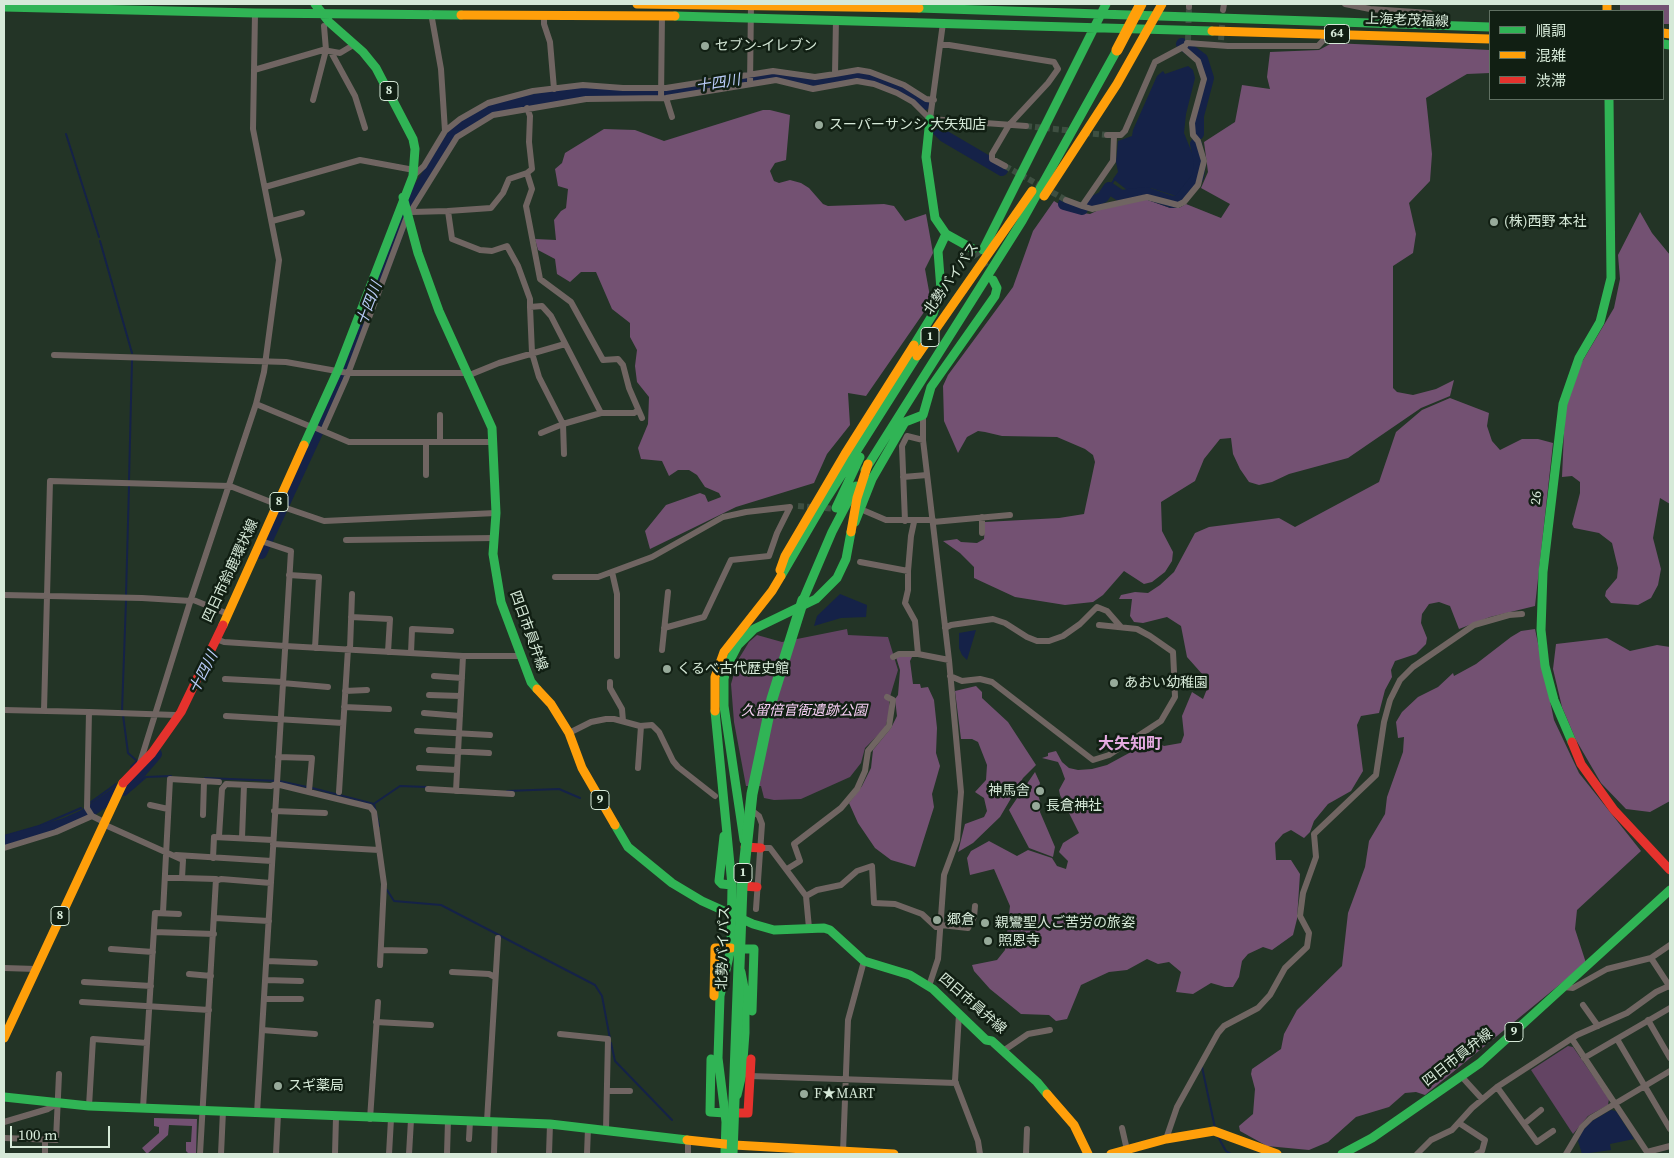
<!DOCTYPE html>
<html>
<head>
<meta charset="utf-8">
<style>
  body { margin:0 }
  #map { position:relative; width:1674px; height:1158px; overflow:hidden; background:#233426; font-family:"Source Serif 4","Noto Sans JP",serif }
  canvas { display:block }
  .frame { position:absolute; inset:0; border:5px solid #d6e9d8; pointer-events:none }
  .legend { position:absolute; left:1489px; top:10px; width:175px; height:90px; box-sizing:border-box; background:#111f13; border:1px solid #607062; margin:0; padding:6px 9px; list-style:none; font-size:15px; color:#d6e9d8 }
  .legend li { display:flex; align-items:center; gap:10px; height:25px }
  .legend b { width:25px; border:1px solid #607062 }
  .scale { position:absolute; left:10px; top:1126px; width:100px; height:22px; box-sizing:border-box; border:2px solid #d6e9d8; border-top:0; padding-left:6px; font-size:15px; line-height:18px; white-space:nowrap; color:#d6e9d8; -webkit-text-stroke:4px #111f13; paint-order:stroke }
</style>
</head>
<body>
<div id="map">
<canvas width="1674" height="1158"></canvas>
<div class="frame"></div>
<ul class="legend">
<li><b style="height:6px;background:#30b455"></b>順調</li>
<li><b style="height:6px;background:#ff9f0a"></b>混雑</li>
<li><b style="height:6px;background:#e5322d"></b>渋滞</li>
</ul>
<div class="scale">100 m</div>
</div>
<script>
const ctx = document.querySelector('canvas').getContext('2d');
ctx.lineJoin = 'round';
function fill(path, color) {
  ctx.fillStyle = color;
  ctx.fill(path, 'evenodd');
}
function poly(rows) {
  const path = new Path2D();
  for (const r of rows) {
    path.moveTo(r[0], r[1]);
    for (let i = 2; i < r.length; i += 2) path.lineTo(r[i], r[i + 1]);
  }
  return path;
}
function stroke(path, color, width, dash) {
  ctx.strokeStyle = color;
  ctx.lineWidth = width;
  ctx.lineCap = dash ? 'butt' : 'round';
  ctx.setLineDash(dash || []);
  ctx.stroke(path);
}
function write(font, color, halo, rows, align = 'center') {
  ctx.font = font + ' "Source Serif 4","Noto Sans JP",serif';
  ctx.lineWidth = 5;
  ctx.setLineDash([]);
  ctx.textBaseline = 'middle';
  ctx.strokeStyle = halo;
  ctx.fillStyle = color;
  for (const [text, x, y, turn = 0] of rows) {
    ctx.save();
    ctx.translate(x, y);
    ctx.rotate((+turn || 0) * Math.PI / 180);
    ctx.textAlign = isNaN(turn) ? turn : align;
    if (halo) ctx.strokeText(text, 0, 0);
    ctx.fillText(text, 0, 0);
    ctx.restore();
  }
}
const green = poly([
  [847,629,848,635,888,637,898,670,889,700,890,711,885,728,865,748,861,763,850,777,801,799,774,800,764,798,761,786,746,786,734,722,731,684,738,660,749,642,757,635,782,642],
  [1568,1046,1573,1047,1609,1099,1608,1105,1588,1116,1573,1134,1531,1070]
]);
const forest = poly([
  [1620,4,1670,4,1670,24,1663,24,1663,11,1620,11],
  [1332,43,1490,50,1490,73,1467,74,1426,98,1432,154,1430,181,1409,203,1416,234,1413,253,1393,266,1393,388,1397,392,1413,395,1436,389,1454,380,1450,396,1421,408,1348,458,1289,474,1272,482,1259,485,1249,482,1240,469,1233,454,1231,438,1220,439,1204,459,1195,481,1161,502,1162,531,1173,552,1172,561,1165,572,1152,582,1144,584,1124,571,1103,595,1093,602,1065,605,1015,597,974,578,974,567,960,553,943,541,957,539,961,542,977,543,984,539,985,522,1059,518,1084,514,1095,462,1093,455,1085,449,1057,437,1002,436,985,432,978,431,967,437,958,453,944,421,943,386,948,375,1013,287,1033,231,1054,201,1070,211,1090,214,1105,207,1139,200,1148,200,1170,208,1179,208,1186,204,1221,218,1230,204,1201,188,1208,172,1204,142,1235,122,1242,85,1270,89,1267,77,1270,52,1319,50],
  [763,110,770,110,790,115,786,160,775,163,770,171,774,181,779,183,790,180,801,183,809,188,823,204,828,206,884,204,894,206,905,221,926,214,933,253,925,269,931,302,866,396,848,393,850,425,827,454,814,483,736,507,650,549,645,531,666,505,700,493,705,495,708,502,721,497,719,493,705,487,697,475,689,470,678,470,669,476,662,461,641,459,638,448,648,424,649,397,637,382,635,366,637,350,630,337,630,323,612,309,596,272,581,272,570,282,557,274,555,259,538,250,535,239,556,240,554,220,561,211,566,208,568,189,558,186,555,169,562,163,565,153,604,129,635,130,664,141],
  [1640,212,1652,233,1670,255,1670,504,1660,498,1653,538,1661,569,1658,585,1651,598,1638,605,1611,603,1605,596,1606,591,1617,578,1618,568,1612,543,1599,533,1574,528,1572,524,1580,493,1580,482,1572,476,1562,477,1565,410,1576,372,1614,308,1620,279,1618,255],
  [1450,398,1489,413,1487,426,1492,441,1500,450,1522,439,1538,439,1553,443,1535,606,1490,617,1459,629,1450,606,1439,602,1429,604,1422,614,1421,623,1427,638,1426,644,1416,654,1395,661,1391,670,1392,677,1385,690,1379,713,1361,716,1357,725,1363,771,1351,791,1328,804,1314,821,1310,832,1304,838,1291,830,1283,834,1275,843,1276,860,1291,860,1300,874,1297,919,1293,935,1272,950,1263,947,1248,954,1242,961,1239,977,1233,987,1225,987,1211,983,1193,994,1176,992,1181,972,1169,962,1158,964,1147,959,1127,970,1109,972,1081,985,1067,1019,1056,1021,1049,1015,1021,1014,990,989,974,971,972,965,997,960,1005,950,1010,906,994,869,970,875,967,858,971,851,989,841,1017,856,1028,850,1052,858,1057,866,1066,869,1068,861,1059,852,1063,843,1079,833,1060,795,1059,790,1065,779,1061,768,1058,762,1042,758,1048,756,1048,753,1056,751,1062,762,1069,768,1078,770,1092,769,1107,765,1142,746,1156,742,1164,746,1181,743,1184,735,1182,716,1192,692,1203,699,1207,689,1203,675,1187,657,1181,626,1167,617,1143,623,1134,622,1130,616,1132,599,1119,599,1121,595,1135,592,1148,593,1160,585,1174,572,1195,533,1209,527,1279,518,1295,527,1379,482,1396,432,1422,410],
  [1535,629,1554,720,1579,773,1641,851,1577,910,1575,929,1586,963,1425,1095,1416,1092,1405,1093,1389,1107,1356,1117,1328,1142,1309,1150,1267,1146,1240,1131,1239,1126,1253,1114,1255,1089,1251,1074,1252,1069,1281,1049,1284,1034,1297,1010,1342,966,1348,913,1365,867,1369,841,1385,814,1387,797,1403,752,1404,737,1398,738,1396,722,1402,712,1418,697,1438,687,1453,673,1454,676,1476,664,1511,637,1521,631],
  [1607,638,1630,651,1657,645,1670,647,1670,801,1650,812,1626,809,1601,783,1576,740,1562,707,1553,669,1556,644],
  [896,657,912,657,910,661,913,684,920,684,921,688,928,687,934,700,937,728,936,753,940,766,932,794,934,807,915,867,891,860,875,848,858,823,849,803,862,786,871,768,873,750,891,728,897,716,895,699,898,695,900,670],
  [976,686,982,692,982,698,1008,722,1036,765,1023,778,1000,817,973,843,958,852,965,824,984,817,987,811,984,798,975,792,986,780,987,765,978,742,972,739,961,739,955,691],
  [1035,772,1040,783,1037,792,1041,804,1040,812,1055,847,1053,857,1029,848,1009,810],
  [154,1118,197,1119,196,1154,189,1154,186,1151,186,1142,191,1142,192,1126,169,1125,168,1135,147,1154,142,1148,159,1133,159,1127,154,1126]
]);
const water = poly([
  [1188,66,1193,70,1195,78,1186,114,1184,133,1194,158,1194,173,1176,196,1151,188,1127,190,1113,179,1118,172,1116,162,1118,141,1132,136,1133,130,1157,76,1163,71,1165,74],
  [840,594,867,605,866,617,841,618,814,626,817,616],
  [976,630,967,660,962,655,959,648,959,633],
  [1611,1110,1616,1111,1634,1139,1610,1144,1611,1150,1582,1154,1578,1141,1583,1130,1592,1121]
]);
const stream = poly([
  [66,134,99,237],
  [1109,188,1114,180],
  [100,241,132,353],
  [129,480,132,360],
  [126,595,129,486],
  [122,711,126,601],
  [123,715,128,753,137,761,131,767],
  [205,778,279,781,307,787],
  [312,788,374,804,379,826],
  [507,791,559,789,580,798],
  [125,795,146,777,171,776],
  [91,802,116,784],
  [104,802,110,800],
  [375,803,400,786,427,787],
  [4,836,39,826,81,808],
  [387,890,394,901,441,905,595,985,602,996,610,1039],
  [611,1043,615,1061,672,1120],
  [1202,1067,1215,1128],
  [1217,1135,1226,1151,1231,1154]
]);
const river = poly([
  [1182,44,1202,59,1208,78,1198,116,1198,134],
  [938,130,944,136,1002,170],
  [1064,204,1082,209],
  [1087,205,1103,197,1109,188,1121,196,1146,193,1172,202,1179,201,1198,177,1200,163,1196,144],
  [261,553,339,385,408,206,455,132,464,125,494,108,515,103,578,93,665,92,771,75,815,83,856,76,867,77,898,87,925,104],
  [4,842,65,824,83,816,131,783,156,754]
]);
const streetTunnel = poly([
  [1221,40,1223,14],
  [1188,41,1189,7],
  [1026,126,1074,131],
  [1084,133,1107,135],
  [1005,166,1066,200],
  [798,506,839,509]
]);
const secondaryTunnel = poly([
  [973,249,985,267]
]);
const street = poly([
  [1345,4,1370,9,1430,13,1438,26],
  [1189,7,1189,4],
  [1223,10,1224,4],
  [544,14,544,24,550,42,554,89],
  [836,19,835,74,858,70,870,72,904,85,926,99,934,100],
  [1187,43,1228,46,1318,46,1329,34],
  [940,45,949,45,1054,62,1058,69,1048,83,1009,125,992,154,992,159,1005,166],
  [331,52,355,96,365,128],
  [254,70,323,50,340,53,355,44],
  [750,84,751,4],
  [661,98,662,15],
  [666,98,672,117],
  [313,100,326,50,324,26],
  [527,108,530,116,529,142,532,169,527,173,532,189,526,206,540,279,571,302,603,360,618,359,623,365,629,388,642,418],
  [930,119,943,23],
  [445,131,460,119,488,103,533,91,583,85,623,88,666,88,773,71,815,77,835,74],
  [1107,135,1121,135,1125,131,1155,62,1185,46],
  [1114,136,1113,161,1082,206,1092,209,1147,197,1178,205,1184,202,1198,185,1204,161,1198,141,1193,135,1192,123,1204,79,1198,61,1183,48],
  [413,176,424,166,445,131,441,69,431,13],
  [265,187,360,160,414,170],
  [1066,200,1082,206],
  [448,211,491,208,503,193,509,179,527,173],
  [412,212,448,211,452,239,480,250,492,251,507,246,518,266,530,299,530,307,532,353,539,377,563,424,601,413,551,316,542,306,530,307],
  [272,221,302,213],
  [54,355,286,362,348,373,465,373],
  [467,376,499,363,565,344],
  [256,404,314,428],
  [601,413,634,413,637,411],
  [440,415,440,442],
  [923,415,923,440,949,660,961,792,957,840,944,875,938,959,929,986],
  [314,427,323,431,346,379,406,219,457,137,493,115,586,99,666,98,776,80,813,89,857,81,874,84,897,93,913,102,930,119,1026,126],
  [323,431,349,442,494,442],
  [541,433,563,424,564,454],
  [426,442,426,475],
  [903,477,927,475],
  [865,511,886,520,933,520],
  [905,521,902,446,907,436,923,440],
  [933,522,1010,515],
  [982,533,982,517],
  [346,540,494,538],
  [860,562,908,571,911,536,914,522],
  [908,571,908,590,905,603,915,621,918,654],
  [612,572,617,594,617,656],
  [289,575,319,577,315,648],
  [555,577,598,577,652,557,723,517,746,512,790,507,777,533,769,556,731,560,704,617,664,628],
  [4,595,142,598,191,601],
  [191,599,228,614],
  [351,617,390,619,388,652],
  [945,628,951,625,993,619,1005,623,1027,637,1037,641,1049,641,1063,636,1080,624,1097,607,1107,611,1121,627],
  [216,639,224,642,285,646,463,656,519,656],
  [350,649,352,594],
  [662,650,668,592],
  [411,653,412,629,451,631],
  [893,657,899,654,918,654,949,660],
  [434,676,462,678],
  [950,676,962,681,980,679,992,682,1093,760,1109,755,1161,721,1175,697,1174,672,1173,652,1150,636,1137,629,1099,625],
  [225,679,282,682],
  [610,682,610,688,622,709,623,721],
  [282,683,328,687],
  [345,691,367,690],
  [429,695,461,696],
  [344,707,389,709],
  [4,710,89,712,87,808,92,816,104,822],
  [44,711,50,481,230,486,286,508,324,521,496,513],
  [89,712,175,715,178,717],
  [424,713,460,716],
  [226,716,343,723],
  [417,731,490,735],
  [569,733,591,722,606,719,614,719,640,726,652,725,659,732,673,761,678,767,715,796],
  [429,750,489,753],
  [278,757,312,758,309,791],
  [139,766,191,599,256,404,264,372,279,260,253,129,255,13],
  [419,768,457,770],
  [638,768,641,726],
  [428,789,512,794],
  [456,791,463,656],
  [339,792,348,649],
  [150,805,168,809],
  [750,809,759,816,762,824,756,909],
  [274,811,325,813],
  [203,815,204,781],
  [103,824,183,860,182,878,216,879,200,1154],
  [219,836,222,789,226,784,271,786,276,784,370,807,374,812,384,884,380,965],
  [242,838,244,785],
  [273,844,379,850],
  [4,848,56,832,92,816],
  [761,848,770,848,806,896,809,928],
  [176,855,272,861],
  [213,858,214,837,273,840],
  [787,869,800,861,794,844,841,808,857,789,865,771,868,751,889,726,893,700,887,697],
  [165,878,182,878],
  [216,881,221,879,271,883],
  [806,896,817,890,841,885,857,871,872,866,874,903,895,904,922,914,936,927,941,925,968,928,974,917,975,906],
  [163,912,170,779,219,782],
  [215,918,269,921],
  [154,932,214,934],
  [111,949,153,952],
  [381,950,425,951],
  [1651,958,1670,945],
  [267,961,315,963],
  [4,968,36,969],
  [452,972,489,974,495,977],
  [189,974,211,976],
  [265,980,301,981],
  [84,982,151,986],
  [1564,987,1573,988,1607,969,1651,958,1670,987],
  [264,999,301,999],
  [82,1002,209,1010],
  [1583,1005,1598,1026],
  [959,1014,955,1081,978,1141,980,1154],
  [1648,1020,1670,1058],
  [376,1022,431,1025],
  [262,1030,315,1034],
  [560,1034,608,1039,606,1130],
  [1572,1039,1647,1152,1670,1146],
  [1617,1039,1670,1129],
  [1003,1051,1028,1034,1050,1030],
  [1584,1058,1670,1008],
  [750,1076,956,1083],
  [1462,1077,1482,1099],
  [1497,1087,1537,1142,1553,1131],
  [607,1091,630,1091],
  [89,1106,93,1039,147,1043],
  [143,1108,155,913,179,914],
  [257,1113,291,551,261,541],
  [370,1119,378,1002],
  [487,1121,498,938],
  [4,1122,48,1109,57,1104],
  [1459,1123,1485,1140,1482,1151,1477,1154],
  [1524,1124,1541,1110],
  [1122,1128,1127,1150],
  [5,1138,56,1140,59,1074],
  [469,1139,470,1121],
  [1166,1139,1177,1107,1218,1033,1224,1026,1258,1008,1270,995,1285,968,1307,947,1309,933,1300,916,1303,893,1316,857,1314,834,1376,775,1384,722,1390,700,1400,680,1413,667,1474,625,1509,615,1522,614],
  [843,1152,848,1020,864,961],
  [45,1154,45,1139],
  [221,1154,223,1111],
  [276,1154,278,1114],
  [335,1154,336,1117],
  [389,1154,391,1119],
  [409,1154,411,1120],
  [447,1154,448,1120],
  [494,1154,495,1121],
  [549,1154,550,1124],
  [587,1154,588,1128],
  [688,1154,688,1140],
  [1026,1154,1027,1129],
  [1417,1154,1431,1140,1452,1130,1472,1108,1497,1087,1577,1035,1627,1013,1656,992,1669,986],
  [1566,1154,1582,1127,1591,1118,1670,1071]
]);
const fast = poly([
  [4,7,255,13,461,15],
  [919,8,1490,27],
  [675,16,1212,31],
  [1663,44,1670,45],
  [930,119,926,157,935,218,946,234,973,249],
  [403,197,418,253,439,311,492,428,496,513,493,554,501,602,531,682,537,689],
  [983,250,1106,4],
  [914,345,933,314,941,290,938,251,946,234],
  [304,445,338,370,413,176,415,149,413,139,376,68,363,52,329,22,315,4],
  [865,470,1022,221,1117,50],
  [836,508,860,457],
  [855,522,872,479,905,422,923,415,931,387,995,296,997,288,993,280],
  [781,576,823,504,920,351],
  [803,600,832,532,856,486],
  [715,711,732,885,731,948,720,996,718,1058,726,1122,725,1154],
  [1572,742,1554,700,1545,666,1541,630,1543,572,1563,404,1579,358,1600,322,1611,278,1609,99],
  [615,825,628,847,672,883,702,901,753,924,774,930,824,928,830,930,864,961,910,975,933,989,986,1040,992,1041,1037,1082,1047,1094],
  [724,836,719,881,722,884,732,885],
  [744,840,724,706,724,679,727,666,738,645,754,629,816,599,837,578,846,559,851,532],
  [737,949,754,949,752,1011],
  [711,1059,710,1112,725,1113],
  [737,1095,742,1074,745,1033,745,993,741,972],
  [4,1097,89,1106,550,1124,687,1140],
  [1342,1154,1372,1138,1480,1063,1670,890]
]);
const slow = poly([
  [637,4,919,8],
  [1607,4,1607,11],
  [461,15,675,16],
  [1212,31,1490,39],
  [1663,33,1670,34],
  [1044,196,1117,84,1162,4],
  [917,356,1032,191],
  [851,532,857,498,868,464],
  [780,570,785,556,845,454,914,345],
  [223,625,304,445],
  [537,689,551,704,569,733,582,768,615,825],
  [715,711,715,677,724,652,772,591,781,576],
  [714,996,715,948,731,948],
  [4,1038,123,783],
  [1047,1094,1074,1125,1088,1154],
  [687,1140,734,1145,894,1154],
  [1111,1154,1166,1139,1214,1131,1277,1154]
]);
const jam = poly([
  [1572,742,1581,764,1614,810,1670,870],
  [123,783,152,753,181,712,223,625],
  [745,847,761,848],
  [743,886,757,887],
  [735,1113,748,1113,751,1059]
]);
const fastBridge = poly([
  [732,1154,742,886,752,794,772,699,803,600]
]);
const slowBridge = poly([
  [1117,50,1141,4]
]);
const markers = [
  [705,46,5,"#97aa9a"],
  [819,125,5,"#97aa9a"],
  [1494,222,5,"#97aa9a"],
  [667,669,5,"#97aa9a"],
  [1114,683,5,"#97aa9a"],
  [1040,791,5,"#97aa9a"],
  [1036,806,5,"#97aa9a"],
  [937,920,5,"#97aa9a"],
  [985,923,5,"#97aa9a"],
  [988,941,5,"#97aa9a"],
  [278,1086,5,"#97aa9a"],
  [804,1094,5,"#97aa9a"]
];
const shields = [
  [1337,34,25],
  [389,91,18],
  [930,337,18],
  [279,502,18],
  [600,800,18],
  [743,873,18],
  [60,916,18],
  [1514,1032,18]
];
const shieldNames = [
  ["64",1337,34],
  ["8",389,91],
  ["1",930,337],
  ["8",279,502],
  ["9",600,800],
  ["1",743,873],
  ["8",60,916],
  ["9",1514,1032]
];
const streetNames = [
  ["上海老茂福線",1407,21,2],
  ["北勢バイパス",952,279,-55],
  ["26",1537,498,-84],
  ["四日市鈴鹿環状線",231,571,-65],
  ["四日市員弁線",528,631,70],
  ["北勢バイパス",724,948,-88],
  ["四日市員弁線",972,1004,41],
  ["四日市員弁線",1458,1058,-38]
];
const poiNames = [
  ["セブン-イレブン",715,46],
  ["スーパーサンシ 大矢知店",829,125],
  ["(株)西野 本社",1504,222],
  ["くるべ古代歴史館",677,669],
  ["あおい幼稚園",1124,683],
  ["神馬舎",1030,791,"right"],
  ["長倉神社",1046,806],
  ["郷倉",947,920],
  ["親鸞聖人ご苦労の旅姿",995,923],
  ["照恩寺",998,941],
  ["スギ薬局",288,1086],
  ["F★MART",814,1094]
];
const parkNames = [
  ["久留倍官衙遺跡公園",804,711]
];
const waterNames = [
  ["十四川",718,84,-9],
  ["十四川",370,304,-69],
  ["十四川",204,673,-63]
];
const quarterNames = [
  ["大矢知町",1130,745]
];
fill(green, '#634463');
fill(forest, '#735172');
fill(water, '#152248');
stroke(stream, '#152248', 2);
stroke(river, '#152248', 12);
stroke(streetTunnel, '#3e4f41', 6, [6, 3]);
stroke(secondaryTunnel, '#3e4f41', 9, [9, 4.5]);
stroke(street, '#706562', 6);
stroke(fast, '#30b455', 9);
stroke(slow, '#ff9f0a', 9);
stroke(jam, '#e5322d', 9);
stroke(fastBridge, '#30b455', 11);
stroke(slowBridge, '#ff9f0a', 11);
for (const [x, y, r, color] of markers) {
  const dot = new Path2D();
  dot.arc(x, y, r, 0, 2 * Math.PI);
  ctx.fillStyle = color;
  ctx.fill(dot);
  stroke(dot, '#111f13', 2);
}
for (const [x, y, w] of shields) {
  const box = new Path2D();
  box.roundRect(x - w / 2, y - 9.5, w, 19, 4);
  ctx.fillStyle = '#111f13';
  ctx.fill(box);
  stroke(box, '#d6e9d8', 1);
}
write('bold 12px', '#d6e9d8', null, shieldNames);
write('14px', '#d6e9d8', '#111f13', streetNames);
write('14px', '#d6e9d8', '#111f13', poiNames, 'left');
write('italic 14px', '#f9d0f6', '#111f13', parkNames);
write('italic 15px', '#b9cbf8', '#111f13', waterNames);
write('bold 16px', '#e5aae1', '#111f13', quarterNames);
</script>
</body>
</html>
